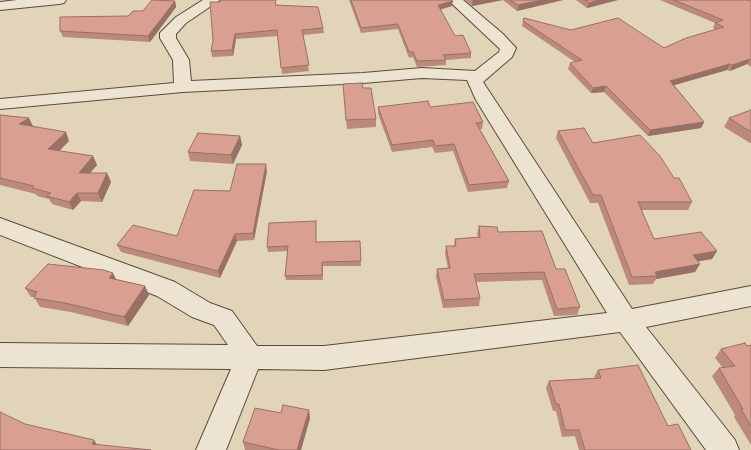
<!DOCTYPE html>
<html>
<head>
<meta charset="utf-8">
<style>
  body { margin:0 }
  canvas { display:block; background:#e2d4b8 }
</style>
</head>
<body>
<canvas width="751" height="450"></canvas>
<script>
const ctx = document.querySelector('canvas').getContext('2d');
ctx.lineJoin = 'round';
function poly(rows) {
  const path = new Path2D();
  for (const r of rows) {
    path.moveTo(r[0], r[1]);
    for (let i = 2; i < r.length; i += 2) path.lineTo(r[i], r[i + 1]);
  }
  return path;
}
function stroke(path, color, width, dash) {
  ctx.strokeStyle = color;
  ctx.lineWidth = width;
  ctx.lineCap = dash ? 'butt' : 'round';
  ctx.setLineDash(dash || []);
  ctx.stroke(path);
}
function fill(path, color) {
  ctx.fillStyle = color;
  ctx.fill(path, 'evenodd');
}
const minor = poly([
  [17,0,66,0,64,3,59,4,0,10,0,2,17,0],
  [203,0,220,0,186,23,176,34,176,38,189,60,191,81,363,73,422,68,475,71,499,52,500,49,448,0,463,0,503,34,516,48,512,57,483,82,632,309,751,286,751,306,646,327,735,440,739,450,706,450,620,332,324,370,258,369,226,450,196,450,231,369,0,367,0,343,228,345,214,325,192,317,157,296,0,235,0,218,175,282,210,303,232,311,257,346,324,346,607,313,476,100,467,80,422,78,363,83,183,92,0,109,0,99,174,83,173,60,160,38,160,33,176,17,203,0]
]);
const wall = poly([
  [349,0,452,0,452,6,440,10,455,36,471,53,471,58,446,60,446,65,417,67,413,57,409,58,398,29,361,33],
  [465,0,503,0,472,6],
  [503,0,563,0,517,11],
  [576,0,618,0,587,8],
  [660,0,746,0,751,1,751,67,747,64,730,71,727,70,674,85,704,122,701,128,648,136,604,92,591,93,568,69,570,63,575,62,522,26,523,21,664,48,716,30,713,28,715,23],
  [175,1,176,7,150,42,63,37,60,31,128,16],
  [220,2,276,5,323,28,324,33,303,35,309,71,282,74,278,36,236,39,233,56,212,57,211,51,213,41],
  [343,84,363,88,376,119,376,127,347,129],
  [378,107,430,107,483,122,482,129,480,129,509,181,507,188,468,192,453,151,435,153,432,147,392,152,378,114],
  [751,110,751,143,750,143,724,127,729,118],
  [0,115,33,126,32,127,69,141,59,151,93,156,97,165,90,173,107,173,111,182,102,202,81,201,73,210,52,204,49,199,37,196,36,194,0,185],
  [558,131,593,143,674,178,692,202,688,210,641,210,654,239,717,251,712,259,698,261,695,272,656,279,653,284,629,285,598,203,590,203,556,138],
  [240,136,242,145,233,164,190,161,188,152],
  [267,171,254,240,237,241,220,278,121,252,117,245,177,236,230,191],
  [316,221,316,242,360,241,361,266,323,266,323,280,286,280,285,276,288,251,268,252,267,247],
  [479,226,498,232,556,269,580,307,577,315,554,316,542,280,476,282,480,298,479,306,443,308,436,277,437,269,448,268,445,254,446,246,454,246,455,239,478,237,477,234],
  [113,273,116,279,145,286,149,295,128,326,71,312,40,307,34,297,31,297,25,288],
  [751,345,751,445,734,417,735,415,712,376,719,368,723,368,715,358,721,349,747,346],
  [598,370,668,426,691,450,579,450,575,436,562,437,556,411,553,411,546,388,549,381,595,378,594,377],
  [310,418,301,450,245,450,243,442]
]);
const shadedWall = poly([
  [473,0,503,0,472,6],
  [542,0,563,0,517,11,518,5],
  [599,0,618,0,587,8,589,3],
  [175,1,176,7,150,42,148,36],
  [453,1,452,6,437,10,438,5],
  [235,34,236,39,233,56,232,50],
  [750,59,747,64,730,71,732,65],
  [730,64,727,70,668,87,670,81],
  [606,86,604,92,591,93,593,88],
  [29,118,33,126,23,133,19,124],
  [704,122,701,128,648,136,650,130],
  [66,132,69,141,52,158,48,149],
  [240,136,242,145,233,164,231,155],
  [93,156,97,165,83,181,79,173],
  [266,164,267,171,254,240,253,233],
  [107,173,111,182,102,202,98,193],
  [77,193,81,201,73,210,69,202],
  [235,234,237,241,220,278,218,271],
  [717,251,712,259,689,263,693,255],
  [700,264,695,272,656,279,657,276,655,272],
  [113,273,117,282,109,278],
  [145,286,149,295,128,326,124,317],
  [309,410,310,418,301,450,297,450],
  [94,440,100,449,92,444]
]);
const building = poly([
  [152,0,175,1,148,36,60,31,60,17,128,16,133,11,143,11,152,0],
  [221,0,276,0,275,5,318,7,323,28,302,30,309,65,281,68,277,30,235,34,232,50,211,51,213,41,210,2,220,2,221,0],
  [351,0,452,0,453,1,438,5,455,36,463,35,471,53,443,55,446,60,417,61,413,52,409,52,398,24,361,28,351,0],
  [510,0,542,0,518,5,510,0],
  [585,0,599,0,589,3,585,0],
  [674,0,746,0,751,1,751,60,750,59,732,65,730,64,670,81,704,122,650,130,606,86,593,88,570,63,582,60,523,21,524,18,571,30,618,18,664,48,686,38,724,27,715,23,723,20,674,0],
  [362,83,363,88,371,88,376,119,346,120,343,84,362,83],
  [428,101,430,107,473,102,483,122,476,123,509,181,469,185,454,144,435,146,433,140,392,145,378,107,428,101],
  [751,110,751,132,729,118,751,110],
  [0,115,29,118,19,124,66,132,48,149,93,156,79,173,107,173,98,193,77,193,69,202,47,196,51,193,32,188,34,186,0,178,0,115],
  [584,128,593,143,640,135,660,156,674,178,679,178,692,202,638,202,654,239,701,232,717,251,693,255,700,264,655,272,657,276,632,277,601,195,593,195,558,131,584,128],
  [198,133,240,136,231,155,188,152,198,133],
  [237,164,266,164,253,233,235,234,218,271,117,245,133,225,177,236,194,190,230,191,237,164],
  [316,221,316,242,360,241,361,261,322,262,322,275,285,276,288,246,267,247,269,223,316,221],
  [479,226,497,227,498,232,542,231,556,269,565,269,580,307,557,309,544,272,474,274,480,298,444,300,437,269,450,268,446,246,456,246,455,239,480,237,479,226],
  [48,264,104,270,113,273,109,278,145,286,124,317,65,303,34,298,37,292,25,288,48,264],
  [745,343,747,346,751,345,751,426,741,409,743,409,719,368,735,366,721,349,745,343],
  [638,365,668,426,678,424,691,450,585,450,579,430,565,430,559,404,556,404,549,381,601,378,598,370,638,365],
  [283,405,309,410,297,450,279,450,243,442,255,408,281,413,283,405],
  [0,412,25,424,94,440,92,444,151,450,0,450,0,412]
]);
stroke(minor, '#5a4c3d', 2);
fill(minor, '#ece3d1');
fill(wall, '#bb8a7d');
fill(shadedWall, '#987066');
fill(building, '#d9a091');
stroke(building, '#987066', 1);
</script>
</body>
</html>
